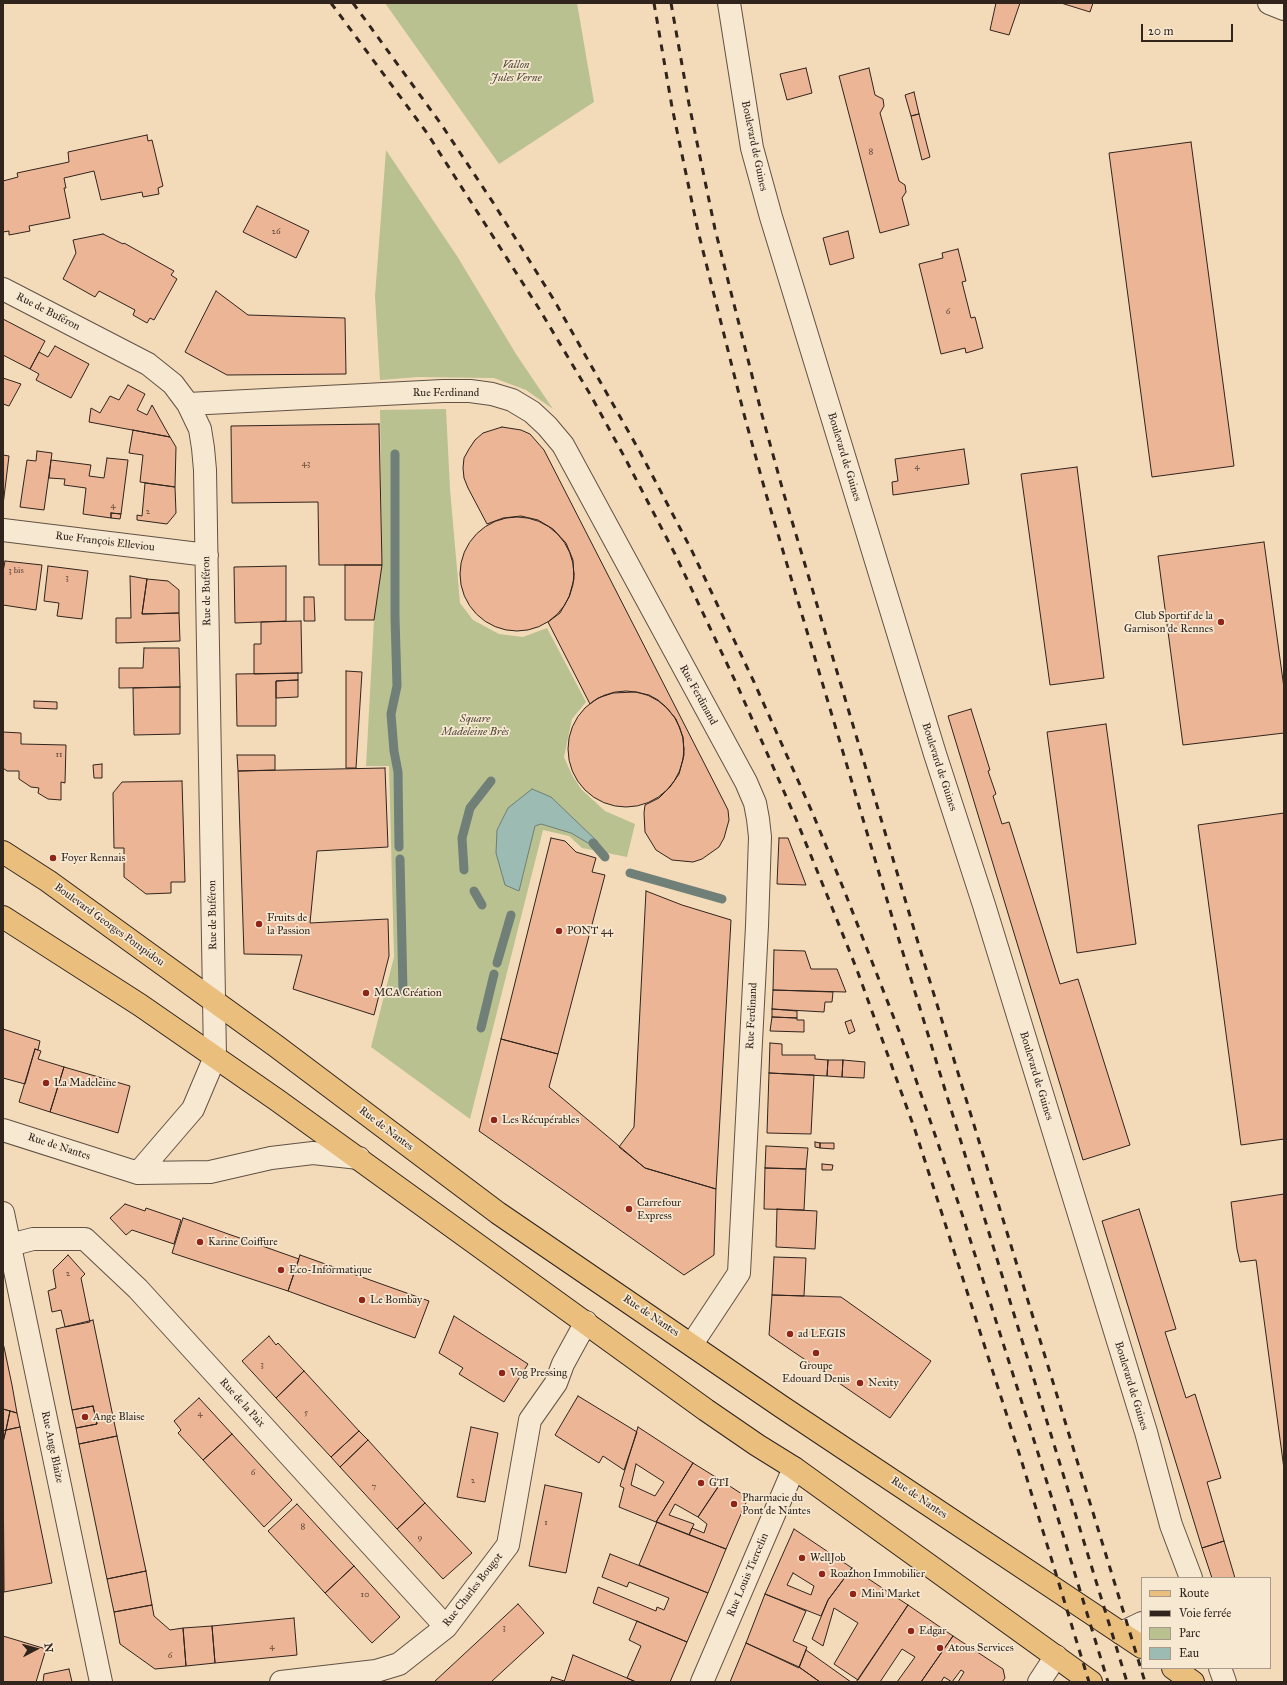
<!DOCTYPE html>
<html>
<head>
<meta charset="utf-8">
<style>
  body { margin:0 }
  #map { position:relative; width:1287px; height:1685px; overflow:hidden; background:#f3dbba; font-family:"IM FELL Great Primer",serif }
  canvas { display:block }
  .frame { position:absolute; inset:0; border:4px solid #30241d; pointer-events:none }
  .legend { position:absolute; left:1141px; top:1577px; width:130px; height:92px; box-sizing:border-box; background:#f7e8d2; border:1px solid #a79a8a; margin:0; padding:5px 7px; list-style:none; font-size:12px; color:#30241d }
  .legend li { display:flex; align-items:center; gap:8px; height:20px }
  .legend b { width:20px; border:1px solid #a79a8a }
  .north { position:absolute; left:16px; top:1629px; width:40px; height:40px; -webkit-text-stroke:3px #f7e8d2; paint-order:stroke; rotate:84deg; font-size:11px; font-weight:700; line-height:16px; text-align:center; color:#30241d }
  .north::after { content:''; display:block; margin:auto; width:14px; height:18px; background:#30241d; clip-path:polygon(50% 0,100% 100%,50% 72%,0 100%) }
  .scale { position:absolute; left:1141px; top:24px; width:92px; height:18px; box-sizing:border-box; border:2px solid #30241d; border-top:0; padding-left:5px; font-size:12px; line-height:14px; white-space:nowrap; color:#30241d; -webkit-text-stroke:3px #f7e8d2; paint-order:stroke }
</style>
</head>
<body>
<div id="map">
<canvas width="1287" height="1685"></canvas>
<div class="frame"></div>
<ul class="legend">
<li><b style="height:5px;background:#eabe7d"></b>Route</li>
<li><b style="height:5px;background:#30241d"></b>Voie ferrée</li>
<li><b style="height:11px;background:#b9c191"></b>Parc</li>
<li><b style="height:11px;background:#9bbbb3"></b>Eau</li>
</ul>
<div class="north">N</div>
<div class="scale">20 m</div>
</div>
<script>
const ctx = document.querySelector('canvas').getContext('2d');
ctx.lineJoin = 'round';
function fill(path, color) {
  ctx.fillStyle = color;
  ctx.fill(path, 'evenodd');
}
function poly(rows) {
  const path = new Path2D();
  for (const r of rows) {
    if (r.length === 3) {
      path.moveTo(r[0] + r[2], r[1]);
      path.arc(r[0], r[1], r[2], 0, 2 * Math.PI);
      continue;
    }
    path.moveTo(r[0], r[1]);
    for (let i = 2; i < r.length; i += 2) path.lineTo(r[i], r[i + 1]);
  }
  return path;
}
function stroke(path, color, width, dash) {
  ctx.strokeStyle = color;
  ctx.lineWidth = width;
  ctx.lineCap = dash ? 'butt' : 'round';
  ctx.setLineDash(dash || []);
  ctx.stroke(path);
}
function write(font, color, halo, rows, align = 'center') {
  ctx.font = font + ' "IM FELL Great Primer",serif';
  ctx.lineWidth = 3.5;
  ctx.setLineDash([]);
  ctx.textBaseline = 'middle';
  ctx.strokeStyle = halo;
  ctx.fillStyle = color;
  for (const [text, x, y, turn = 0] of rows) {
    ctx.save();
    ctx.translate(x, y);
    ctx.rotate((+turn || 0) * Math.PI / 180);
    ctx.textAlign = isNaN(turn) ? turn : align;
    if (halo) ctx.strokeText(text, 0, 0);
    ctx.fillText(text, 0, 0);
    ctx.restore();
  }
}
const green = poly([
  [385,3,577,3,594,102,499,164],
  [386,150,457,256,516,354,553,409,526,390,494,378,418,377,380,380,375,296],
  [446,409,450,489,460,603,473,620,499,634,523,637,547,628,586,702,572,719,564,757,572,775,581,789,605,811,635,824,627,857,582,848,569,836,543,830,470,1119,371,1047,394,957,389,766,366,766,374,620,382,565,380,410]
]);
const water = poly([
  [532,789,551,797,598,842,588,843,571,833,541,824,535,826,519,891,505,885,496,853,497,830,508,808,532,789]
]);
const stream = poly([
  [395,454,395,617,397,686,391,714,394,751,398,772,399,847],
  [593,843,605,857],
  [400,859,403,991],
  [464,870,462,838,470,808,491,781],
  [630,873,722,899],
  [474,891,482,905],
  [497,963,511,915],
  [481,1028,494,974]
]);
const building = poly([
  [996,3,1020,3,1009,35,990,30,996,3],
  [1061,3,1093,3,1090,12,1061,3],
  [806,68,812,93,787,100,780,74,806,68],
  [869,68,875,95,883,99,884,106,880,113,899,181,905,185,906,192,902,198,909,225,880,233,839,76,869,68],
  [914,92,919,114,911,116,905,95,914,92],
  [919,114,930,157,922,160,911,116,919,114],
  [147,135,148,141,152,140,163,186,158,188,159,194,143,197,142,192,101,200,94,171,64,178,66,188,64,188,70,218,29,226,30,231,9,235,9,231,3,232,3,181,18,177,17,173,69,162,68,152,147,135],
  [1191,142,1234,466,1152,477,1109,153,1191,142],
  [257,206,309,231,296,258,243,232,257,206],
  [848,231,854,258,830,265,823,238,848,231],
  [103,234,123,244,124,243,174,271,171,275,177,279,154,320,150,318,147,323,133,315,135,310,99,291,95,297,63,279,76,253,73,240,103,234],
  [958,249,966,281,962,282,971,318,975,317,983,348,966,353,965,348,941,354,919,264,943,258,942,253,958,249],
  [216,291,248,315,345,318,346,374,227,375,185,352,216,291],
  [3,319,45,341,30,369,3,355,3,319],
  [55,346,89,364,71,398,36,380,39,374,30,369,39,352,48,357,55,346],
  [3,378,21,384,9,406,3,404,3,378],
  [128,385,145,394,137,410,147,415,152,405,170,437,89,422,91,408,100,413,110,396,119,400,128,385],
  [379,424,382,565,319,565,318,502,232,503,231,426,379,424],
  [502,427,521,430,530,434,544,450,723,800,728,810,729,820,724,838,719,847,702,859,693,862,672,860,656,850,645,832,644,813,645,805,659,798,670,787,679,774,684,755,683,737,676,719,666,707,658,700,649,695,635,692,613,693,598,698,590,704,548,622,560,613,569,597,574,579,573,560,566,543,553,529,538,520,521,516,503,518,487,524,468,488,464,478,463,468,464,458,469,449,475,440,483,433,502,427],
  [133,430,170,437,176,447,175,487,140,482,143,455,129,453,133,430],
  [964,449,969,484,893,495,892,482,898,481,895,459,964,449],
  [37,451,52,453,44,510,20,507,27,460,36,461,37,451],
  [3,455,9,456,3,505,3,455],
  [107,458,128,460,121,514,111,513,111,518,83,514,86,488,64,485,65,479,49,478,51,460,91,465,89,476,104,478,107,458],
  [1077,467,1104,678,1050,685,1021,474,1077,467],
  [145,483,175,487,176,513,167,524,137,520,137,515,142,516,145,483],
  [111,513,121,514,120,519,111,518,111,513],
  [517,574,57],
  [1264,542,1284,688,1284,733,1183,745,1158,556,1264,542],
  [5,561,42,565,36,610,3,605,3,572,5,561],
  [345,565,382,565,374,620,345,620,345,565],
  [48,566,88,571,82,619,57,616,59,603,44,601,48,566],
  [286,566,286,621,235,623,234,567,286,566],
  [130,576,147,579,142,614,179,613,180,641,116,643,116,618,131,618,130,576],
  [147,579,168,581,179,590,179,613,142,614,147,579],
  [304,597,314,597,315,621,304,621,304,597],
  [301,621,302,673,254,674,254,644,261,644,261,622,301,621],
  [144,648,179,648,180,687,119,688,119,668,143,668,144,648],
  [346,671,362,672,356,768,346,768,346,671],
  [298,673,298,680,276,681,276,726,237,726,236,674,298,673],
  [298,680,298,697,276,698,276,681,298,680],
  [180,687,180,734,134,735,133,688,180,687],
  [626,749,58],
  [34,701,57,702,57,709,34,708,34,701],
  [971,709,990,770,988,771,996,794,993,796,1002,824,1009,822,1060,984,1078,979,1130,1145,1083,1160,948,716,971,709],
  [1106,724,1136,944,1077,953,1047,732,1106,724],
  [3,732,21,733,21,744,66,745,65,783,61,782,61,800,48,799,38,793,39,788,31,787,19,779,19,771,7,771,3,768,3,732],
  [237,755,275,755,275,770,238,771,237,755],
  [102,764,102,778,94,778,93,765,102,764],
  [385,768,388,847,317,851,310,923,388,919,389,956,374,1015,293,989,302,955,244,954,238,771,385,768],
  [182,781,185,882,171,882,171,893,146,894,124,877,124,848,114,848,113,793,122,782,182,781],
  [1284,813,1284,1139,1241,1145,1198,825,1284,813],
  [551,838,565,841,576,852,596,858,592,872,605,875,558,1054,501,1039,551,838],
  [779,838,788,838,806,885,777,884,779,838],
  [646,891,682,905,731,920,716,1189,645,1168,619,1147,634,1127,646,891],
  [774,950,805,951,811,969,837,969,846,992,773,990,774,950],
  [773,990,833,992,832,1002,825,1002,824,1012,772,1009,773,990],
  [772,1009,797,1011,797,1018,772,1017,772,1009],
  [772,1017,797,1018,797,1020,804,1020,804,1032,770,1031,772,1017],
  [851,1020,855,1031,849,1034,845,1022,851,1020],
  [3,1029,40,1041,38,1050,35,1049,25,1084,3,1078,3,1029],
  [501,1039,558,1054,549,1087,645,1168,716,1189,714,1255,684,1275,479,1131,501,1039],
  [770,1043,782,1044,782,1055,815,1055,815,1059,828,1060,827,1076,769,1073,770,1043],
  [35,1049,41,1051,38,1059,64,1067,50,1112,19,1102,35,1049],
  [828,1060,843,1060,842,1077,827,1076,828,1060],
  [843,1060,865,1062,864,1078,842,1077,843,1060],
  [64,1067,130,1086,118,1133,50,1112,64,1067],
  [769,1073,814,1075,811,1134,767,1133,769,1073],
  [815,1142,820,1143,820,1148,815,1147,815,1142],
  [820,1143,834,1143,834,1149,820,1148,820,1143],
  [766,1146,808,1148,806,1169,765,1168,766,1146],
  [822,1164,833,1165,832,1170,822,1170,822,1164],
  [765,1168,806,1169,804,1210,764,1209,765,1168],
  [1284,1194,1284,1469,1256,1260,1240,1262,1237,1249,1231,1202,1284,1194],
  [125,1204,145,1211,146,1208,181,1220,174,1244,132,1230,126,1235,110,1218,125,1204],
  [777,1209,817,1211,815,1249,776,1247,777,1209],
  [1139,1209,1176,1329,1165,1332,1186,1398,1195,1394,1221,1478,1207,1482,1224,1541,1202,1548,1102,1221,1139,1209],
  [183,1218,299,1259,288,1291,172,1253,183,1218],
  [68,1255,85,1274,81,1278,90,1322,65,1327,61,1310,52,1312,48,1291,56,1288,53,1270,68,1255],
  [300,1255,429,1301,415,1338,288,1291,300,1255],
  [774,1257,806,1258,804,1296,772,1295,774,1257],
  [772,1295,841,1297,931,1361,890,1418,769,1335,772,1295],
  [454,1316,528,1364,504,1402,459,1374,463,1368,439,1353,454,1316],
  [93,1320,117,1436,79,1444,76,1428,97,1424,93,1406,72,1410,56,1329,93,1320],
  [269,1336,276,1345,278,1343,304,1371,276,1398,242,1361,269,1336],
  [4,1347,12,1385,17,1413,3,1409,3,1348,4,1347],
  [304,1371,359,1431,331,1457,276,1398,304,1371],
  [578,1396,637,1432,624,1470,603,1456,599,1463,555,1435,578,1396],
  [199,1398,232,1434,203,1460,178,1433,181,1430,174,1421,199,1398],
  [93,1406,97,1424,76,1428,72,1410,93,1406],
  [3,1409,10,1411,6,1430,3,1431,3,1409],
  [10,1411,17,1413,20,1427,6,1430,10,1411],
  [20,1427,52,1583,4,1592,3,1442,6,1430,20,1427],
  [471,1427,498,1433,485,1502,457,1497,471,1427],
  [638,1427,693,1463,656,1522,619,1507,624,1488,620,1486,638,1427],
  [636,1464,664,1482,655,1496,631,1485,636,1464],
  [6,1430,3,1442,3,1431,6,1430],
  [359,1431,368,1440,340,1467,331,1457,359,1431],
  [232,1434,292,1500,264,1527,203,1460,232,1434],
  [117,1436,146,1571,107,1579,79,1444,117,1436],
  [368,1440,425,1503,397,1529,340,1467,368,1440],
  [693,1463,722,1481,698,1517,675,1504,669,1515,694,1524,689,1535,656,1522,693,1463],
  [722,1481,748,1498,726,1549,689,1535,692,1528,704,1533,707,1524,698,1517,722,1481],
  [545,1485,582,1493,566,1573,529,1566,545,1485],
  [425,1503,472,1553,443,1579,397,1529,425,1503],
  [297,1504,354,1566,325,1593,268,1531,297,1504],
  [657,1522,726,1549,708,1593,639,1565,657,1522],
  [794,1529,852,1568,828,1600,821,1616,765,1594,794,1529],
  [793,1573,814,1586,811,1595,787,1585,793,1573],
  [1224,1541,1235,1578,1212,1578,1202,1548,1224,1541],
  [610,1554,708,1593,687,1642,593,1603,598,1587,656,1611,657,1607,664,1610,669,1598,629,1582,627,1587,602,1577,610,1554],
  [354,1566,400,1617,372,1643,325,1593,354,1566],
  [852,1568,908,1605,858,1680,834,1664,858,1623,834,1608,823,1646,812,1639,828,1600,852,1568],
  [146,1571,152,1605,114,1612,107,1579,146,1571],
  [765,1594,806,1611,793,1641,807,1647,799,1668,746,1643,765,1594],
  [518,1604,544,1633,491,1682,434,1682,518,1604],
  [152,1605,154,1616,170,1630,183,1628,186,1666,155,1669,120,1644,114,1612,152,1605],
  [908,1605,953,1636,921,1682,897,1682,915,1657,902,1649,880,1682,856,1682,908,1605],
  [294,1618,297,1655,215,1663,212,1626,294,1618],
  [637,1621,687,1642,670,1682,636,1682,627,1678,641,1646,629,1640,637,1621],
  [212,1626,215,1663,186,1666,183,1628,212,1626],
  [3,1636,46,1649,36,1682,3,1682,3,1636],
  [953,1636,1003,1669,1005,1678,1002,1682,958,1682,964,1672,961,1670,952,1682,944,1677,941,1682,921,1682,953,1636],
  [746,1643,799,1667,820,1682,730,1682,746,1643],
  [806,1650,851,1682,820,1682,799,1667,806,1650],
  [573,1655,627,1678,636,1682,564,1682,573,1655],
  [69,1669,72,1682,43,1682,44,1674,69,1669],
  [552,1677,564,1681,564,1682,550,1682,552,1677]
]);
const minor = poly([
  [729,3,752,148,771,217,935,754,984,905,1146,1432,1171,1525,1191,1578],
  [1269,3,1284,9],
  [3,289,148,364,173,384,188,404,200,429,203,448,205,470,215,1057,193,1109,138,1173],
  [188,404,443,391,470,391,492,394,512,400,532,412,547,426,563,445,746,782,755,803,758,819,760,837,757,926,739,1273,692,1344],
  [3,530,207,555],
  [3,1130,138,1173,210,1172,271,1158,313,1153,359,1158],
  [3,1213,101,1682],
  [10,1245,33,1239,85,1239,138,1289,446,1627],
  [1121,1633,1142,1623],
  [1220,1668,1225,1682],
  [281,1682,376,1671,399,1664,446,1627,508,1545,530,1420,556,1383,563,1364,586,1322],
  [702,1682,794,1468],
  [1039,1682,1056,1656]
]);
const major = poly([
  [3,852,48,881,276,1046,498,1213,782,1407,1142,1647],
  [3,917,140,1005,277,1100,706,1410,757,1445,794,1468,1091,1682],
  [1173,1668,1193,1682]
]);
const rail = poly([
  [331,3,427,133,538,307,590,394,625,458,675,554,738,687,796,819,827,895,857,970,915,1130,1020,1456,1089,1682],
  [353,3,441,124,494,204,554,300,640,452,691,549,754,682,813,814,844,890,899,1031,932,1126,962,1214,1038,1453,1108,1682],
  [654,3,672,107,698,231,745,418,766,494,899,940,1127,1682],
  [671,3,689,104,715,229,762,415,783,491,916,936,1145,1682]
]);
const markers = [
  [1221,622,4,"#8f2418"],
  [53,858,4,"#8f2418"],
  [259,924,4,"#8f2418"],
  [559,931,4,"#8f2418"],
  [366,993,4,"#8f2418"],
  [46,1083,4,"#8f2418"],
  [494,1120,4,"#8f2418"],
  [629,1209,4,"#8f2418"],
  [200,1242,4,"#8f2418"],
  [281,1270,4,"#8f2418"],
  [362,1300,4,"#8f2418"],
  [790,1334,4,"#8f2418"],
  [816,1353,4,"#8f2418"],
  [502,1373,4,"#8f2418"],
  [860,1383,4,"#8f2418"],
  [85,1417,4,"#8f2418"],
  [701,1483,4,"#8f2418"],
  [734,1504,4,"#8f2418"],
  [802,1558,4,"#8f2418"],
  [822,1574,4,"#8f2418"],
  [853,1594,4,"#8f2418"],
  [911,1631,4,"#8f2418"],
  [940,1648,4,"#8f2418"]
];
const numberNames = [
  ["8",871,152],
  ["26",276,232],
  ["6",948,312],
  ["43",306,464],
  ["4",917,467],
  ["4",113,506],
  ["2",148,512],
  ["3 bis",16,571],
  ["3",67,578],
  ["11",59,755],
  ["2",68,1274],
  ["3",262,1365],
  ["5",306,1413],
  ["4",200,1414],
  ["6",253,1473],
  ["2",473,1481],
  ["7",374,1487],
  ["1",546,1523],
  ["8",303,1527],
  ["9",420,1538],
  ["10",365,1595],
  ["3",504,1628],
  ["4",272,1647],
  ["6",170,1656]
];
const parkNames = [
  ["Vallon",516,65],
  ["Jules Verne",516,78],
  ["Square",475,719],
  ["Madeleine Brès",475,732]
];
const streetNames = [
  ["Boulevard de Guines",754,146,78],
  ["Rue de Buféron",48,312,27],
  ["Rue Ferdinand",446,393],
  ["Boulevard de Guines",844,457,73],
  ["Rue François Elleviou",105,542,7],
  ["Rue de Buféron",207,591,-91],
  ["Rue Ferdinand",698,695,61],
  ["Boulevard de Guines",939,767,72],
  ["Rue de Buféron",213,915,-91],
  ["Boulevard Georges Pompidou",109,925,36],
  ["Rue Ferdinand",752,1016,-87],
  ["Boulevard de Guines",1036,1076,73],
  ["Rue de Nantes",386,1129,37],
  ["Rue de Nantes",59,1147,18],
  ["Rue de Nantes",651,1316,34],
  ["Boulevard de Guines",1131,1386,73],
  ["Rue de la Paix",242,1403,48],
  ["Rue Ange Blaize",52,1447,78],
  ["Rue de Nantes",919,1498,34],
  ["Rue Louis Tiercelin",748,1575,-67],
  ["Rue Charles Bougot",473,1590,-52]
];
const poiNames = [
  ["Club Sportif de la",1213,616,"right"],
  ["Garnison de Rennes",1213,629,"right"],
  ["Foyer Rennais",61,858],
  ["Fruits de",267,918],
  ["la Passion",267,931],
  ["PONT 44",567,931],
  ["MCA Création",374,993],
  ["La Madeleine",54,1083],
  ["Les Récupérables",502,1120],
  ["Carrefour",637,1203],
  ["Express",637,1216],
  ["Karine Coiffure",208,1242],
  ["Eco-Informatique",289,1270],
  ["Le Bombay",370,1300],
  ["ad LEGIS",798,1334],
  ["Groupe",816,1366,"center"],
  ["Edouard Denis",816,1379,"center"],
  ["Vog Pressing",510,1373],
  ["Nexity",868,1383],
  ["Ange Blaise",93,1417],
  ["GTI",709,1483],
  ["Pharmacie du",742,1498],
  ["Pont de Nantes",742,1511],
  ["WellJob",810,1558],
  ["Roazhon Immobilier",830,1574],
  ["Mini Market",861,1594],
  ["Edgar",919,1631],
  ["Atous Services",948,1648]
];
fill(green, '#b9c191');
fill(water, '#9bbbb3');
stroke(water, '#707f77', 1);
stroke(stream, '#707f77', 9);
fill(building, '#ecb595');
stroke(building, '#30241d', 1);
stroke(minor, '#615244', 24);
stroke(major, '#30241d', 24);
stroke(minor, '#f7e8d2', 22);
stroke(major, '#eabe7d', 22);
stroke(rail, '#30241d', 3, [7, 7]);
for (const [x, y, r, color] of markers) {
  const dot = new Path2D();
  dot.arc(x, y, r, 0, 2 * Math.PI);
  ctx.fillStyle = color;
  ctx.fill(dot);
  stroke(dot, '#f7e8d2', 1.5);
}
write('9px', '#5f483b', null, numberNames);
write('italic 11px', '#524b3a', '#f7e8d2', parkNames);
write('11px', '#30241d', '#f7e8d2', streetNames);
write('11px', '#30241d', '#f7e8d2', poiNames, 'left');
</script>
</body>
</html>
